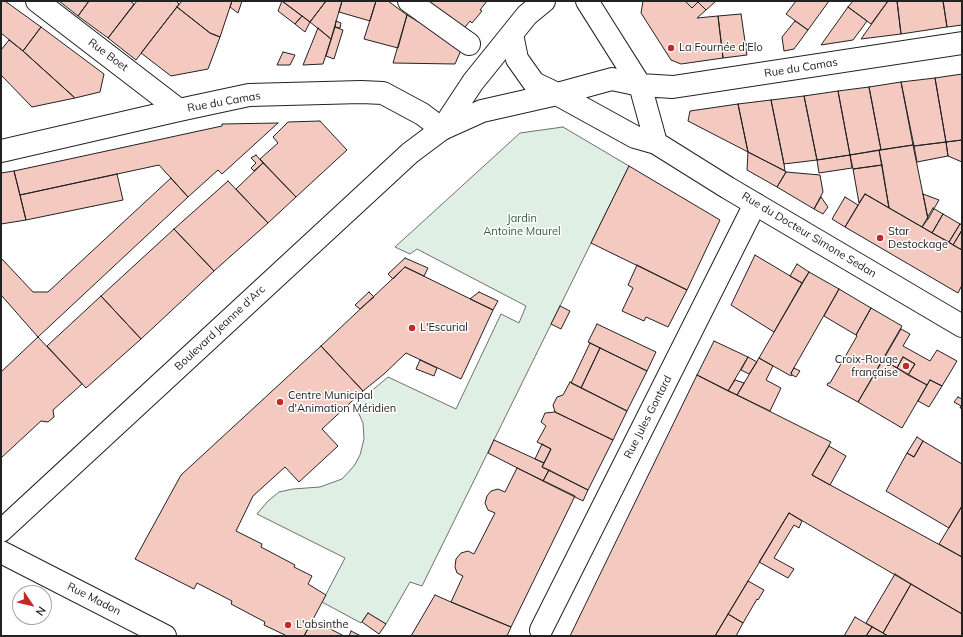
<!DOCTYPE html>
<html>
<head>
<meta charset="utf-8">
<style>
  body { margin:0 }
  #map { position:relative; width:963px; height:637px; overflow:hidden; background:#fff; font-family:Mulish,sans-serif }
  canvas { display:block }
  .frame { position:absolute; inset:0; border:2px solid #222; pointer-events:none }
  .north { position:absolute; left:12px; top:585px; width:40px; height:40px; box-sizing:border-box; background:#fff; border:1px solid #a7a7a7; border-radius:50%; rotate:125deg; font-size:11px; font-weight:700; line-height:16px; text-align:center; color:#222 }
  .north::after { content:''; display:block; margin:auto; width:14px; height:18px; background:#c62828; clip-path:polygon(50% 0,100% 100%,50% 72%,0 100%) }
</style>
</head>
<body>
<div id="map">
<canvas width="963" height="637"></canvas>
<div class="frame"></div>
<div class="north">N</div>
</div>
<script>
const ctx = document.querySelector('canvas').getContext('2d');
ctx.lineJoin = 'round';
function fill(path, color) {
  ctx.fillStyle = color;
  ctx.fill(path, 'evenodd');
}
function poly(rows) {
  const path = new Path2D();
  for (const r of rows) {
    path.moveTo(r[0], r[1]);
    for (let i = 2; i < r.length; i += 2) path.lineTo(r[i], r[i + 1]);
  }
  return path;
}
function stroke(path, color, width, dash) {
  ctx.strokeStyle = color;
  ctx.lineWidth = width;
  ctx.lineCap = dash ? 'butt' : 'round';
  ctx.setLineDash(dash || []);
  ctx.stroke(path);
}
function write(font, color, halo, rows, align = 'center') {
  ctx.font = font + ' Mulish,sans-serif';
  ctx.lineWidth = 3;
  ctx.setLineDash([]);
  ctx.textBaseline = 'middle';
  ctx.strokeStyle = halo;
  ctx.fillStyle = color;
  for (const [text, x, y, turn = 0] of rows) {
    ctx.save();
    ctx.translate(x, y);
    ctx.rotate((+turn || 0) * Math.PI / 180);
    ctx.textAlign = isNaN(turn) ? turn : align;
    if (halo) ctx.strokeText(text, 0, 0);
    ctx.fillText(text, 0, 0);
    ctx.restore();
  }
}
const green = poly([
  [563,127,629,166,422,586,410,582,386,624,368,613,361,623,322,602,345,558,257,514,268,501,279,492,293,489,320,487,342,479,354,466,360,455,364,439,363,423,355,405,388,377,456,409,501,314,519,323,526,306,417,249,410,254,395,247,520,133,563,127]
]);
const building = poly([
  [1,1,5,1,41,27,23,51,1,33,1,1],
  [59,1,89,1,78,16,59,1],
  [89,1,130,1,134,4,108,38,78,16,89,1],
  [137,1,176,1,179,4,136,60,108,38,137,1],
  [182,1,232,1,220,37,210,33,177,7,182,1],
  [232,1,242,1,238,13,230,7,232,1],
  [282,1,302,16,295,24,278,11,282,1],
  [282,1,326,1,310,22,282,1],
  [326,1,342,1,331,39,310,22,326,1],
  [342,1,376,1,370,21,339,12,342,1],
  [376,1,388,1,407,15,398,48,364,39,376,1],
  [427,1,487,1,480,10,482,11,472,23,470,21,462,31,427,1],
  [643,1,685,1,692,8,698,2,706,10,697,18,718,16,723,58,681,64,671,60,641,13,643,1],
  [685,1,716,1,706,10,698,2,692,8,685,1],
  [796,1,829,1,808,30,786,14,796,1],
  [853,1,888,1,871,24,848,7,853,1],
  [888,1,897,1,901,34,861,39,888,1],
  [897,1,943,1,947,27,901,34,897,1],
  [943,1,962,1,962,25,947,27,943,1],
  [177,7,210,33,220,37,208,69,171,76,141,53,177,7],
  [848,7,867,21,853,40,821,45,848,7],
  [741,14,747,55,723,58,718,16,741,14],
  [407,15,462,48,455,64,393,63,407,15],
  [302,16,310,22,305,32,295,24,302,16],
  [336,21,341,23,340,28,335,27,336,21],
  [795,21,808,30,794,49,784,51,782,37,795,21],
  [41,27,104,74,100,92,75,98,23,51,41,27],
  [335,27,343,30,334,59,326,56,335,27],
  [318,28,331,39,323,64,303,65,318,28],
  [9,40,23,51,75,98,32,107,1,75,1,50,9,40],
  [283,52,295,55,290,65,277,65,283,52],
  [962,74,962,140,946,142,935,78,962,74],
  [935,78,946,142,914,146,901,82,935,78],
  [901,82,913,145,881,150,869,87,901,82],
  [869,87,881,150,850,155,838,91,869,87],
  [838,91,850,155,817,160,804,96,838,91],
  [804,96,817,160,784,164,771,100,804,96],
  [771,100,784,164,785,171,748,152,738,104,771,100],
  [738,104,748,152,688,121,690,111,738,104],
  [320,121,347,150,296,197,260,159,278,143,273,137,288,122,320,121],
  [278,123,222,174,218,170,188,197,159,165,20,195,14,171,222,126,222,124,278,123],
  [962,140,962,162,948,156,946,142,962,140],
  [946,142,948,156,917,162,914,146,946,142],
  [913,145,928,219,922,227,889,208,879,150,913,145],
  [879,150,882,165,853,169,850,155,879,150],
  [748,152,785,171,786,172,777,187,747,170,748,152],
  [256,155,263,163,254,171,251,168,256,163,251,158,256,155],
  [850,155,852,168,819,173,817,160,850,155],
  [263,163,296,197,268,223,236,189,263,163],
  [882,165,889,208,865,194,859,203,853,169,882,165],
  [629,166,720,220,687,290,591,243,629,166],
  [14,171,26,220,1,224,1,173,14,171],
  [786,172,820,175,823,192,814,209,777,187,786,172],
  [117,174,123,200,26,220,20,195,117,174],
  [171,178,188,197,38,337,1,295,1,258,33,292,48,292,171,178],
  [228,181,268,223,214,271,174,229,228,181],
  [865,194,962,250,962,285,958,293,845,227,865,194],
  [923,194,939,200,928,219,923,194],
  [821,197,828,207,823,214,814,209,821,197],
  [845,197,858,205,845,227,832,219,845,197],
  [933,208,943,214,932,233,922,227,933,208],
  [943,214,960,224,949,242,932,233,943,214],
  [960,224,962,225,962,230,953,245,949,242,960,224],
  [174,229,214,271,141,339,101,296,174,229],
  [962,230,962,250,953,245,962,230],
  [755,255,802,283,774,332,731,305,755,255],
  [405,258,428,268,424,276,405,267,393,279,388,274,405,258],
  [797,264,809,272,802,283,790,276,797,264],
  [637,265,687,290,668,327,646,317,644,321,622,311,633,288,628,285,637,265],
  [405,267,493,310,461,379,406,353,384,374,363,391,321,346,405,267],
  [809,272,839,289,791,373,792,374,791,376,759,358,809,272],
  [839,289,871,308,856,335,824,316,839,289],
  [369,292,374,297,360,309,355,305,369,292],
  [479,292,498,301,493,310,470,299,479,292],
  [101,296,141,339,86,388,47,346,101,296],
  [560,306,570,311,561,329,551,324,560,306],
  [871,308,902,326,858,402,827,385,828,383,830,383,857,336,856,335,871,308],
  [597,324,656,352,647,371,588,342,597,324],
  [901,329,910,334,903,346,930,361,937,350,957,361,942,386,930,380,927,385,908,375,915,364,903,357,897,368,883,360,901,329],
  [38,337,82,384,53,410,54,417,48,422,41,421,1,458,1,372,38,337],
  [714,341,748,357,728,391,697,375,714,341],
  [590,343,600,348,581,388,571,383,590,343],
  [321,346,363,391,322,429,338,446,299,482,285,467,253,496,236,531,262,544,261,547,295,565,294,567,312,576,308,584,326,595,304,636,287,636,264,625,265,622,231,604,232,601,197,583,194,589,135,559,181,475,321,346],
  [600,348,647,371,627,411,581,388,600,348],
  [748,357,757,362,749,374,741,370,748,357],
  [903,357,915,364,908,375,897,368,903,357],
  [759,358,773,366,766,380,781,388,770,411,737,395,759,358],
  [420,360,437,368,434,376,416,369,420,360],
  [883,360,927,385,902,428,858,402,883,360],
  [794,368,800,371,796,377,792,375,791,373,794,368],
  [697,375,831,442,812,475,962,557,962,614,789,513,715,636,570,636,697,375],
  [735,380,744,383,737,395,728,391,735,380],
  [930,380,942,386,929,407,918,401,930,380],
  [570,382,627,411,613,440,555,412,553,405,557,397,563,395,570,382],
  [958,397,962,399,962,408,960,408,961,406,954,402,958,397],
  [555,412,613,440,588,490,542,467,551,449,537,442,546,426,541,422,545,413,555,412],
  [917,437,923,441,914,457,907,453,917,437],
  [494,440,544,463,542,467,549,470,543,481,488,453,494,440],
  [923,441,962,464,962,506,949,528,886,491,907,453,914,457,923,441],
  [542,444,551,449,544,463,535,459,542,444],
  [829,446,846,456,830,485,812,475,829,446],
  [517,468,575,496,511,627,451,602,463,576,457,573,455,567,456,559,461,553,468,551,474,554,495,513,488,510,485,503,487,496,491,491,498,489,505,492,517,468],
  [549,470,588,490,583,501,543,481,549,470],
  [962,506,962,557,939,544,962,506],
  [789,513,802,521,799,528,794,525,774,558,794,569,788,578,759,562,789,513],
  [895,574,911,584,883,633,866,623,895,574],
  [748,581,764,590,758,600,757,599,743,623,728,614,748,581],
  [911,584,962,614,962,636,888,636,883,633,911,584],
  [435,595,451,602,511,627,507,636,411,636,435,595],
  [368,613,386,624,379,634,362,622,368,613],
  [728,614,743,623,736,636,715,636,728,614],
  [855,617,872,627,866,636,844,636,855,617],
  [313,620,344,636,304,636,313,620],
  [872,627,883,633,888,636,866,636,872,627],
  [351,631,361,636,349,636,351,631]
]);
const street = poly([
  [37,1,179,110],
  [409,1,469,44],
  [1,151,179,110,249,95,361,92,383,93,422,114,442,129],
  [1,552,165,636],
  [541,630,755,204]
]);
const secondary = poly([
  [587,1,640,85,656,143],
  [512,34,517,59,534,83,557,94,635,137,656,143,728,188,962,326],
  [442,129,473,82,527,15,544,1],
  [1,531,410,153,442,129,482,111,557,94,612,79,640,85,673,87,962,43]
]);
const markers = [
  [671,48,4,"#c62828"],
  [880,238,4,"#c62828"],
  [412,328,4,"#c62828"],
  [906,366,4,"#c62828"],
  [280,402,4,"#c62828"],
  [288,625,4,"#c62828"]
];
const poiNames = [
  ["La Fournée d'Elo",679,48],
  ["Star",888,232],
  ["Destockage",888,245],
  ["L'Escurial",420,328],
  ["Croix-Rouge",898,360,"right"],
  ["française",898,373,"right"],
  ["Centre Municipal",288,396],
  ["d'Animation Méridien",288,409],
  ["L'absinthe",296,625]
];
const streetNames = [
  ["Rue Boet",108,55,37],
  ["Rue du Camas",801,68,-9],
  ["Rue du Camas",224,102,-10],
  ["Rue du Docteur Simone Sedan",809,235,31],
  ["Boulevard Jeanne d'Arc",220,328,-43],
  ["Rue Jules Gontard",648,417,-63],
  ["Rue Madon",94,599,27]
];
const parkNames = [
  ["Jardin",522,219],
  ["Antoine Maurel",522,232]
];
fill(green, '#e0efe3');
stroke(green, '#6f6f6f', 1);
fill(building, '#f3c9c0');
stroke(building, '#222', 1);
stroke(street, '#222', 24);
stroke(secondary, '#222', 24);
stroke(street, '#fff', 22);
stroke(secondary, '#fff', 22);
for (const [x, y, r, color] of markers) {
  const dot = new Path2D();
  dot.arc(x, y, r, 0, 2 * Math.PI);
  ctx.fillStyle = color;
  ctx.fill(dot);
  stroke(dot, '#fff', 1.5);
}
write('11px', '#222', '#fff', poiNames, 'left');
write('11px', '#222', '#fff', streetNames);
write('11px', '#2f5e38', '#fff', parkNames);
</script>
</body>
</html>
